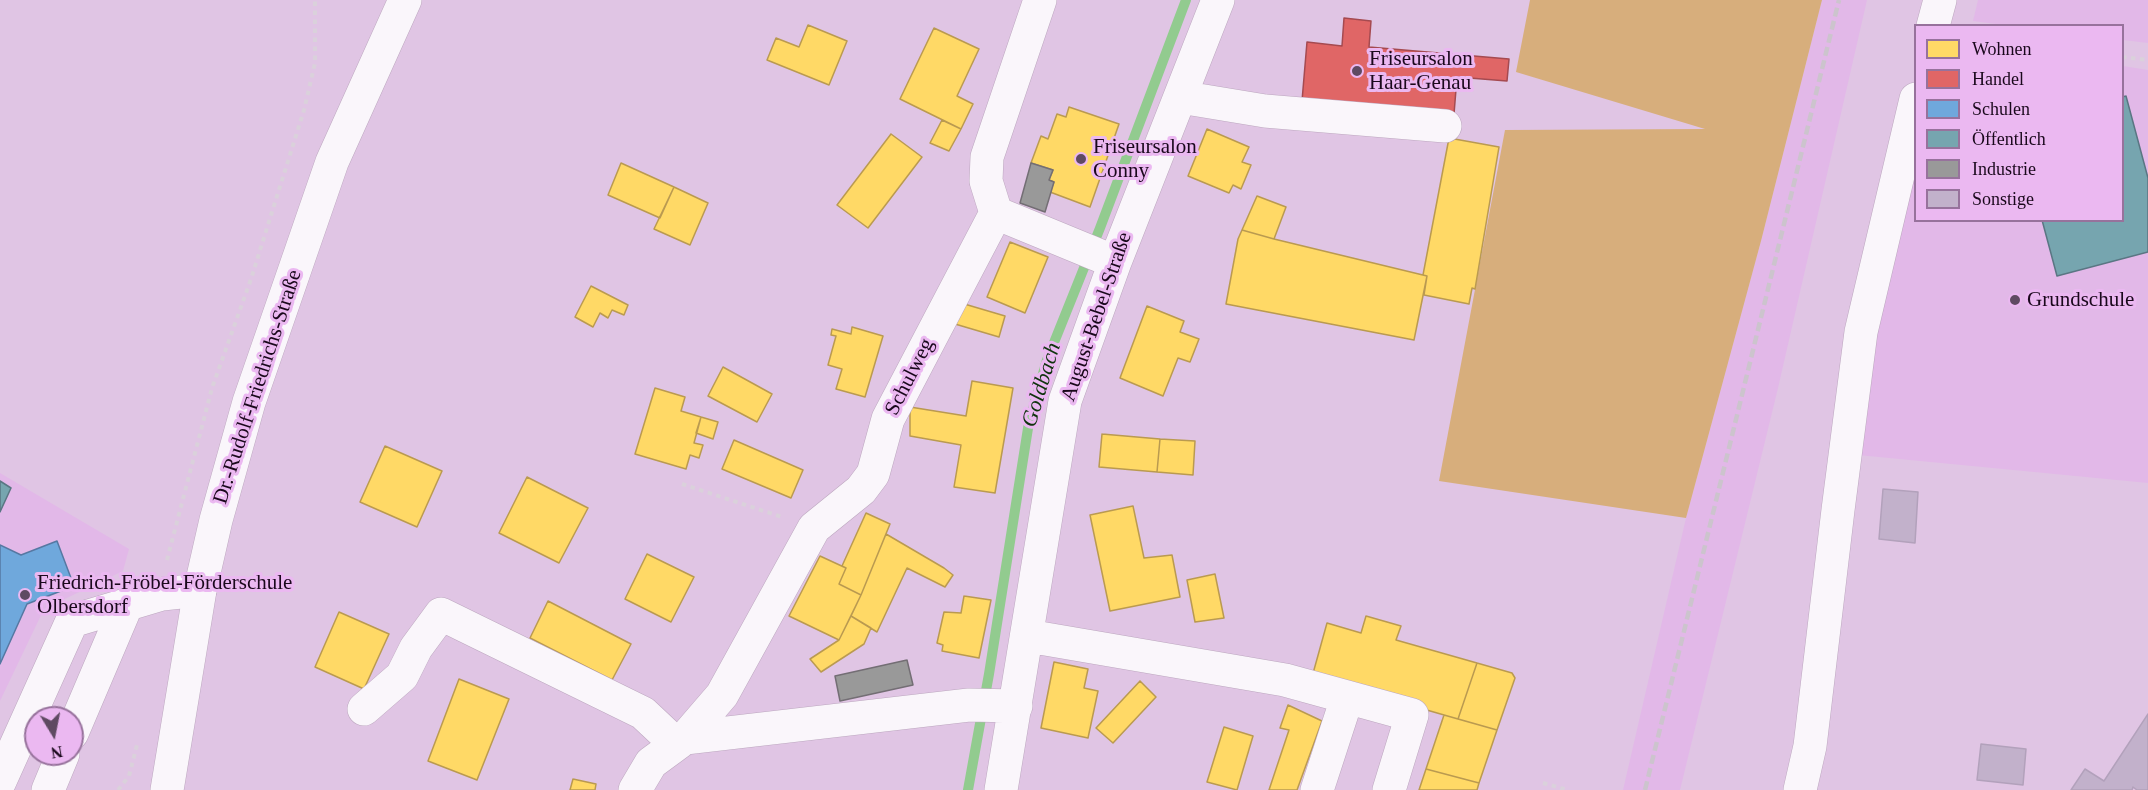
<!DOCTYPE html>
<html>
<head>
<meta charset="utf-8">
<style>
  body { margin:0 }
  #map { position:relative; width:2148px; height:790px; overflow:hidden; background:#e0c5e4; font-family:Georgia,serif }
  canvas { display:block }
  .legend { position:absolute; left:1914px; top:24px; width:210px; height:198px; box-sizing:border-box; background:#ebb8f1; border:2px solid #97729c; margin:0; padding:8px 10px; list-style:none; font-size:18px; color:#1a081c }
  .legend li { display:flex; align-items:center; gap:12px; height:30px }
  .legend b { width:30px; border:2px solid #97729c }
  .north { position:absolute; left:24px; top:706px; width:60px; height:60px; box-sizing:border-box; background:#ebb8f1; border:2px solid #97729c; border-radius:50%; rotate:170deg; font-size:16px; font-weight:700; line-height:24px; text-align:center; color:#1a081c }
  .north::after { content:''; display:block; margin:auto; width:21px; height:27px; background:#5f4a62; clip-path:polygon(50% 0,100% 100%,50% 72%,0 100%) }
</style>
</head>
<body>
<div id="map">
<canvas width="2148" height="790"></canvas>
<ul class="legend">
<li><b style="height:16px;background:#ffd966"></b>Wohnen</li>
<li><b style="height:16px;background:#e06666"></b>Handel</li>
<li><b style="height:16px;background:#6fa8dc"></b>Schulen</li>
<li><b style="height:16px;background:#76a5af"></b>Öffentlich</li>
<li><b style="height:16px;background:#999"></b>Industrie</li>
<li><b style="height:16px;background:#c2b1cb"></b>Sonstige</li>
</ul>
<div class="north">N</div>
</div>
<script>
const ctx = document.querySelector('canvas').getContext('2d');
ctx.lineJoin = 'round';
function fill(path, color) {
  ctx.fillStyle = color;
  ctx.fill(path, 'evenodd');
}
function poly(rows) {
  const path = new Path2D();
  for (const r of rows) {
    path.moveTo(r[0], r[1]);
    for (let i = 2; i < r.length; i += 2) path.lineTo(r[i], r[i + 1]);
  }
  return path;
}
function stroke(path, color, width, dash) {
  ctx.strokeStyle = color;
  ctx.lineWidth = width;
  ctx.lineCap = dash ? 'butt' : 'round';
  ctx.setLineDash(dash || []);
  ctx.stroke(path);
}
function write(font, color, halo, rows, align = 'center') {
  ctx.font = font + ' Georgia,serif';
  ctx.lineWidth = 6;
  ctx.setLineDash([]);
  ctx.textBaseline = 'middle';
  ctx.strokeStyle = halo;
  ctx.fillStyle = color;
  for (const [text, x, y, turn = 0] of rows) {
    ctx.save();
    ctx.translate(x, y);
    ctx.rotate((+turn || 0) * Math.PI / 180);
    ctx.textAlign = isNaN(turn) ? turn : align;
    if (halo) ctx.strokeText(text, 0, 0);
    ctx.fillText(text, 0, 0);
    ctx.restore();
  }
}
const built = poly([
  [1822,0,1867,0,1778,388,1680,790,1623,790,1686,518,1761,241],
  [1978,0,2148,0,2148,43,2123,40,2122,26,2011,26,1973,21],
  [2123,66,2148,70,2148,483,1858,455,1871,348,1915,151,1916,220,2122,220],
  [0,473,129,549,123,571,44,609,0,701]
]);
const green = poly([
  [1530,0,1822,0,1761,241,1686,518,1439,481,1505,130,1705,129,1516,72]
]);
const homes = poly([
  [808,25,847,41,829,85,767,60,776,38,799,47,808,25],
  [934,28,979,49,957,96,973,104,961,129,900,99,934,28],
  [1069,107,1119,124,1090,207,1050,192,1054,182,1049,180,1053,170,1031,163,1041,136,1048,139,1057,114,1066,117,1069,107],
  [942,120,961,129,949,151,930,143,942,120],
  [1207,129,1249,147,1242,162,1251,165,1241,189,1233,185,1229,193,1188,176,1207,129],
  [891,134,922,157,868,228,837,205,891,134],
  [1449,138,1499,147,1475,289,1472,288,1469,304,1424,295,1427,276,1423,275,1449,138],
  [621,163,674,187,660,218,608,195,621,163],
  [674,187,708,203,690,245,654,229,674,187],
  [1257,196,1286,207,1274,239,1242,230,1257,196],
  [1242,230,1274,239,1427,276,1414,340,1226,304,1238,239,1242,230],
  [1010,242,1048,257,1025,313,987,297,1010,242],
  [591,286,628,305,624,315,612,310,608,318,600,313,593,327,575,317,591,286],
  [961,303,1005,316,999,337,955,324,961,303],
  [1147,306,1184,321,1180,332,1199,339,1190,362,1178,358,1163,396,1120,378,1147,306],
  [852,327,883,336,865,397,836,389,842,369,828,365,836,336,831,335,832,329,851,334,852,327],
  [723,367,772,394,757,422,708,396,723,367],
  [972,381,1013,388,995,493,954,487,961,445,910,436,910,407,966,416,972,381],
  [655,388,685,397,681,411,701,417,694,443,703,445,699,458,690,455,686,469,635,454,655,388],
  [701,417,718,422,713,439,696,433,701,417],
  [1102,434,1160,439,1157,472,1099,467,1102,434],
  [1160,439,1195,441,1193,475,1157,472,1160,439],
  [734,440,803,470,791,498,722,469,734,440],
  [385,446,442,471,417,527,360,502,385,446],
  [527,477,588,508,559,563,499,533,527,477],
  [1133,506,1144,558,1172,555,1180,597,1110,611,1090,515,1133,506],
  [866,513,890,524,861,595,839,584,846,568,842,566,866,513],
  [886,534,944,568,953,575,945,587,907,568,877,632,851,616,861,595,886,534],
  [647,554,694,577,671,622,625,599,647,554],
  [820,556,846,568,839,584,861,595,839,640,789,616,820,556],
  [1215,574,1224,618,1195,622,1187,580,1215,574],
  [964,596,991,600,979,658,942,651,943,645,937,643,944,612,961,613,964,596],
  [548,601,631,644,612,680,530,638,548,601],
  [339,612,389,634,364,689,315,667,339,612],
  [851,616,871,628,864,644,821,672,810,659,839,640,851,616],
  [1366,616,1401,626,1396,640,1477,663,1458,719,1312,677,1327,623,1361,633,1366,616],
  [1054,662,1088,669,1084,688,1098,691,1088,738,1041,728,1054,662],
  [1477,663,1512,673,1515,678,1497,730,1458,719,1477,663],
  [459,679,509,699,477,780,428,761,459,679],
  [1140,681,1156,697,1113,743,1096,728,1140,681],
  [1288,705,1322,721,1297,790,1269,790,1289,730,1280,728,1288,705],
  [1444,715,1497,730,1479,783,1426,769,1444,715],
  [1224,727,1253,736,1237,790,1207,782,1224,727],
  [1426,769,1479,783,1477,790,1419,790,1426,769],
  [573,779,596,784,595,790,570,790,573,779]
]);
const shops = poly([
  [1344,18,1371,21,1369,47,1509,59,1507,81,1457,77,1454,114,1302,101,1307,42,1342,46,1344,18]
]);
const schools = poly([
  [57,541,74,586,27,604,0,664,0,545,21,555,57,541]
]);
const public = poly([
  [2126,96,2148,178,2148,252,2057,276,2042,220,2122,220,2122,97,2126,96],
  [0,481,11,488,0,512,0,481]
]);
const industry = poly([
  [1031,163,1053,170,1049,180,1054,182,1045,212,1020,203,1031,163],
  [907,660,913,685,840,701,835,676,907,660]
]);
const stream = poly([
  [968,790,989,674,1029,422,1047,360,1100,228,1186,0]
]);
const building = poly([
  [1883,489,1918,492,1915,543,1879,539,1883,489],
  [2148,714,2148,790,2137,790,2133,787,2132,790,2071,790,2085,769,2104,781,2148,714],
  [1981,744,2026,749,2023,785,1977,780,1981,744]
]);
const path = poly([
  [2122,57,2148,60],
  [682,484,782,517],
  [167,560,212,388,251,279,304,110,315,63,315,0],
  [1543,783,1568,790],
  [118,790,129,776,138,741]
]);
const minor = poly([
  [1933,26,1940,0],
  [1180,97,1265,111,1445,126],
  [996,213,1115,262],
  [1028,636,1285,680,1412,715,1389,790],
  [364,709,402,676,416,648,441,614,643,713,676,744],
  [72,733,127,604],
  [685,738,969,705,1016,706],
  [0,781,72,621,162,594,200,590],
  [48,790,63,754],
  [635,790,651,763,685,738,722,695,814,528,861,490,873,474,888,419,996,213,986,181,987,157,1040,0],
  [1001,790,1065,401,1115,262,1218,0],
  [1317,790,1347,698],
  [1800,790,1810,746,1838,510,1861,332,1916,99]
]);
const major = poly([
  [167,790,200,590,216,520,249,402,332,162,405,0]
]);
const rail = poly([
  [1645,790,1839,0]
]);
const markers = [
  [1357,71,6,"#5f4a62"],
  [1081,159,6,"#5f4a62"],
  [2015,300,6,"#5f4a62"],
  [25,595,6,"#5f4a62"]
];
const poiNames = [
  ["Friseursalon",1369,59],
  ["Haar-Genau",1369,83],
  ["Friseursalon",1093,147],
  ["Conny",1093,171],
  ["Grundschule",2027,300],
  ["Friedrich-Fröbel-Förderschule",37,583],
  ["Olbersdorf",37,607]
];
const streetNames = [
  ["August-Bebel-Straße",1097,317,-71],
  ["Schulweg",910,377,-63],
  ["Dr.-Rudolf-Friedrichs-Straße",258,387,-72]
];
const waterNames = [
  ["Goldbach",1042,385,-73]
];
fill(built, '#e2b8e8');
fill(green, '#d7ae7c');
fill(homes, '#ffd966');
stroke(homes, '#ba9a50', 1.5);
fill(shops, '#e06666');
stroke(shops, '#a54a50', 1.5);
fill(schools, '#6fa8dc');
stroke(schools, '#5678a2', 1.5);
fill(public, '#76a5af');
stroke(public, '#5a7683', 1.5);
fill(industry, '#999');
stroke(industry, '#736e74', 1.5);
stroke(stream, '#92cb8f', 10);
fill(building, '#c2b1cb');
stroke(building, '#b2a1bb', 1.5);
stroke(minor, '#bca7bf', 34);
stroke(major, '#bca7bf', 34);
stroke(path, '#dad1db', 4, [4.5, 4.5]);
stroke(minor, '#faf6fb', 33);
stroke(major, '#faf6fb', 33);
stroke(rail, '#ccc4cd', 4.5, [9, 4.5]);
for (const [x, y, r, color] of markers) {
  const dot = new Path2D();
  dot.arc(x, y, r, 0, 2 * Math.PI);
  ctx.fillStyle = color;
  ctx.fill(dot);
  stroke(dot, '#ebb8f1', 2);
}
write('21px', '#1a081c', '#ebb8f1', poiNames, 'left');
write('21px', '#1a081c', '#ebb8f1', streetNames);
write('italic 22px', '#0f340d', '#ebb8f1', waterNames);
</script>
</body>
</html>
